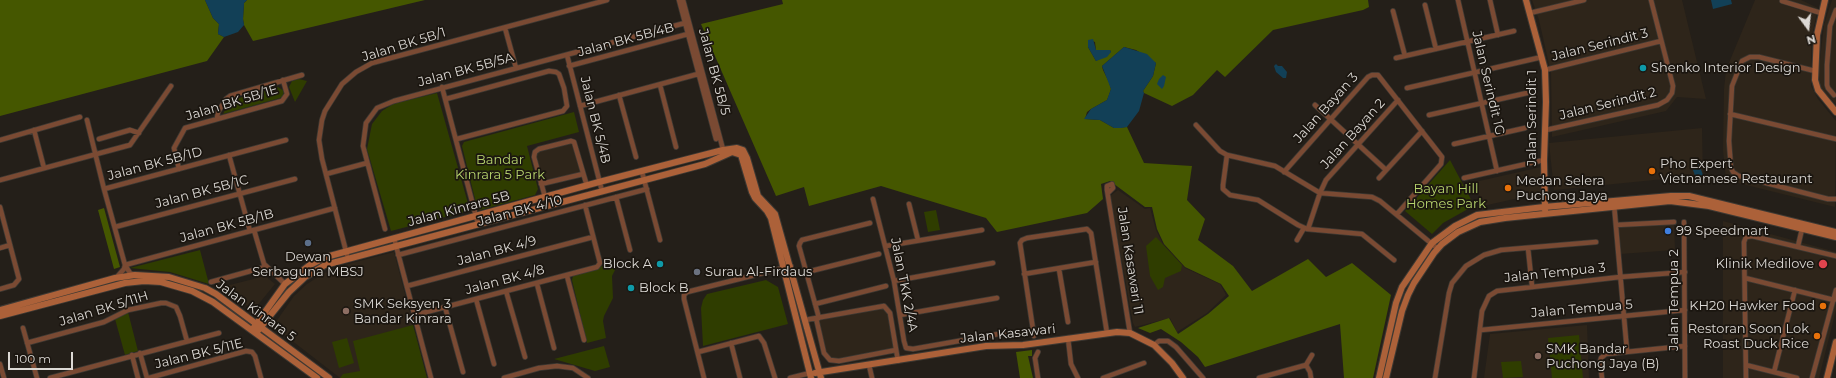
<!DOCTYPE html>
<html>
<head>
<meta charset="utf-8">
<style>
  body { margin:0 }
  #map { position:relative; width:1836px; height:378px; overflow:hidden; background:#241f19; font-family:Montserrat,sans-serif }
  canvas { display:block }
  .north { position:absolute; left:1788px; top:8px; width:40px; height:40px; -webkit-text-stroke:3px #1b1610; paint-order:stroke; rotate:165deg; font-size:11px; font-weight:700; line-height:16px; text-align:center; color:#dcd9d5 }
  .north::after { content:''; display:block; margin:auto; width:14px; height:18px; background:#dcd9d5; clip-path:polygon(50% 0,100% 100%,50% 72%,0 100%) }
  .scale { position:absolute; left:8px; top:352px; width:65px; height:18px; box-sizing:border-box; border:2px solid #dcd9d5; border-top:0; padding-left:5px; font-size:12px; line-height:14px; white-space:nowrap; color:#dcd9d5; -webkit-text-stroke:3px #1b1610; paint-order:stroke }
</style>
</head>
<body>
<div id="map">
<canvas width="1836" height="378"></canvas>
<div class="north">N</div>
<div class="scale">100 m</div>
</div>
<script>
const ctx = document.querySelector('canvas').getContext('2d');
ctx.lineJoin = 'round';
function fill(path, color) {
  ctx.fillStyle = color;
  ctx.fill(path, 'evenodd');
}
function poly(rows) {
  const path = new Path2D();
  for (const r of rows) {
    path.moveTo(r[0], r[1]);
    for (let i = 2; i < r.length; i += 2) path.lineTo(r[i], r[i + 1]);
  }
  return path;
}
function stroke(path, color, width, dash) {
  ctx.strokeStyle = color;
  ctx.lineWidth = width;
  ctx.lineCap = dash ? 'butt' : 'round';
  ctx.setLineDash(dash || []);
  ctx.stroke(path);
}
function write(font, color, halo, rows, align = 'center') {
  ctx.font = font + ' Montserrat,sans-serif';
  ctx.lineWidth = 3.5;
  ctx.setLineDash([]);
  ctx.textBaseline = 'middle';
  ctx.strokeStyle = halo;
  ctx.fillStyle = color;
  for (const [text, x, y, turn = 0] of rows) {
    ctx.save();
    ctx.translate(x, y);
    ctx.rotate((+turn || 0) * Math.PI / 180);
    ctx.textAlign = isNaN(turn) ? turn : align;
    if (halo) ctx.strokeText(text, 0, 0);
    ctx.fillText(text, 0, 0);
    ctx.restore();
  }
}
const built = poly([
  [1532,0,1682,0,1706,99,1677,97,1666,111,1552,137,1551,73,1539,20],
  [1755,0,1801,0,1818,8,1811,40,1811,86,1818,99,1836,121,1835,207,1726,180,1723,150,1724,89,1726,70],
  [1832,0,1836,0,1836,104,1822,90,1818,77,1824,25],
  [1702,128,1703,179,1674,178,1554,190,1549,143],
  [573,143,582,173,543,183,536,153,539,151],
  [1541,167,1541,193,1483,206,1475,182],
  [1118,190,1145,209,1150,208,1156,230,1163,244,1185,268,1220,284,1226,295,1207,313,1177,332,1170,318,1135,327,1133,323,1110,196],
  [1723,221,1836,252,1836,310,1819,378,1723,378],
  [1674,223,1675,250,1620,254,1617,227],
  [394,252,427,378,340,378,273,326,294,296,307,284,323,274,337,267],
  [265,276,275,284,257,306,250,308,224,288,226,286],
  [882,308,886,310,889,314,894,349,839,359,830,358,826,353,819,320],
  [1587,325,1589,378,1484,378,1490,334]
]);
const green = poly([
  [299,79,307,81,295,102,289,87,292,81],
  [278,87,284,91,283,96,280,98,223,114,228,104,232,100],
  [437,93,469,207,468,211,391,231,367,149,372,124,382,111,393,104],
  [574,112,579,132,527,146,538,189,535,195,480,210,477,207,462,146,464,142],
  [1450,160,1475,207,1468,209,1443,223,1432,234,1405,211],
  [936,210,940,230,928,232,924,212],
  [1156,237,1182,265,1181,271,1165,278,1163,287,1158,290,1150,276,1146,246],
  [200,250,209,284,170,272,130,268],
  [617,261,618,264,612,276,613,298,604,316,603,321,606,338,587,343,572,280,573,276],
  [766,280,778,287,788,324,703,346,701,308,703,300,707,294],
  [128,312,138,351,125,355,115,319],
  [413,325,427,378,340,378,343,374,360,371,353,341],
  [1579,335,1583,378,1552,378,1548,338],
  [347,338,354,363,339,368,332,342],
  [604,346,610,367,595,371,554,359],
  [1521,361,1523,377,1503,378,1501,362]
]);
const forest = poly([
  [0,0,205,0,213,18,219,24,218,34,224,37,207,61,0,116],
  [247,0,425,0,253,41,244,25,243,19,244,3],
  [782,0,1368,0,1369,7,1363,10,1273,30,1225,77,1217,70,1193,95,1172,106,1144,93,1143,91,1153,76,1156,63,1136,50,1124,47,1102,66,1103,70,1109,82,1111,89,1109,95,1107,100,1091,109,1087,112,1085,119,1100,120,1114,128,1127,127,1144,163,1192,166,1187,200,1205,219,1198,240,1233,266,1252,291,1308,259,1326,277,1352,263,1391,295,1373,378,1344,378,1340,324,1205,367,1198,357,1181,342,1161,329,1150,333,1138,328,1169,318,1178,334,1208,314,1229,296,1221,284,1185,267,1164,244,1157,229,1152,207,1145,207,1110,181,1101,184,1103,199,1087,213,997,232,986,218,881,186,809,206,804,187,776,196,701,24,783,4],
  [1089,40,1095,42,1096,50,1110,50,1111,52,1096,61,1088,47],
  [104,208,120,267,114,269,98,210],
  [1032,350,1032,356,1028,356,1033,378,1020,378,1016,352]
]);
const water = poly([
  [205,0,247,0,244,3,243,19,244,25,238,32,224,37,218,34,219,24,213,18],
  [1711,0,1731,0,1732,4,1713,9],
  [1093,39,1096,50,1110,50,1111,52,1107,57,1096,61,1088,47,1088,40],
  [1124,47,1147,54,1156,63,1153,76,1143,91,1144,93,1139,111,1127,127,1121,128,1114,128,1100,120,1084,119,1091,109,1107,100,1111,89,1102,66],
  [1276,64,1278,66,1282,66,1287,72,1286,78,1283,78,1276,72,1274,66],
  [1163,75,1166,77,1164,86,1162,89,1157,84,1159,79],
  [1698,162,1703,175,1696,178,1691,165]
]);
const street = poly([
  [679,0,716,139],
  [683,0,724,153],
  [1458,0,1497,171],
  [1490,0,1498,35],
  [1782,1,1821,13],
  [1425,5,1436,49],
  [1393,11,1405,56],
  [1530,13,1584,0],
  [505,28,516,68],
  [567,55,602,191],
  [1396,58,1514,31],
  [569,66,688,34],
  [1545,70,1661,41],
  [1815,71,1759,57,1750,57,1742,61,1732,86,1729,141,1731,168,1733,172,1739,176,1828,199,1836,199],
  [660,85,676,147],
  [442,87,478,224],
  [1407,88,1542,57],
  [619,95,636,157],
  [1834,95,1828,88,1827,85,1827,65,1830,26,1836,10],
  [446,99,549,71,556,72,559,74,564,88,567,106,563,111,457,139],
  [1315,105,1386,170],
  [580,106,698,74],
  [1730,114,1836,139],
  [1429,115,1527,93],
  [217,118,218,112,226,99,230,96,302,75],
  [87,120,104,189],
  [1196,125,1220,151,1227,155,1275,166,1320,193,1372,197,1380,201,1438,249],
  [34,130,44,168],
  [1546,130,1658,105,1667,100,1672,93,1673,86,1651,0],
  [99,139,130,130,139,133],
  [0,140,80,117],
  [1454,144,1525,128],
  [229,155,250,231],
  [1227,155,1223,185,1223,189,1230,195,1258,200,1298,225,1307,229,1362,234,1394,260],
  [179,169,174,148,185,128,282,101,287,94,283,80],
  [642,172,660,240],
  [1284,172,1368,77,1372,75,1378,75,1442,157,1441,164,1397,214],
  [326,174,367,163],
  [1379,178,1422,131],
  [1464,178,1544,160],
  [0,180,130,145,171,86],
  [541,184,583,174],
  [1108,193,1113,188,1112,184,1107,186,1107,190,1130,333],
  [545,197,534,157,535,152,539,149,571,141,574,142,587,186],
  [616,197,630,250],
  [873,199,894,281,904,341,906,348,913,349,1004,333],
  [909,204,918,240],
  [1614,204,1627,351],
  [0,207,19,279,14,285,0,289],
  [1684,222,1685,378],
  [1616,225,1674,222],
  [115,227,295,179],
  [385,229,363,146,366,123,377,108,394,101,685,23],
  [1308,229,1320,193,1326,180,1398,100],
  [254,230,264,264,285,284],
  [394,238,431,378],
  [1297,240,1304,228],
  [886,246,982,230],
  [1798,246,1802,229],
  [0,248,10,245],
  [1528,248,1532,286],
  [347,255,322,159,319,140,322,120,325,111,342,84,356,72,372,63,607,0],
  [398,255,647,189],
  [125,265,335,208],
  [1059,269,1068,322],
  [807,272,879,254],
  [1024,274,1096,262],
  [135,275,130,273,125,265,104,189,286,140],
  [567,276,584,340],
  [116,278,124,269,125,265],
  [1745,278,1834,300],
  [894,281,993,263],
  [211,282,265,267],
  [537,284,554,348],
  [407,286,593,237],
  [506,291,525,357],
  [476,299,494,364],
  [815,304,886,286],
  [445,307,463,372],
  [415,315,597,267,600,263,599,259,585,205],
  [900,315,997,298],
  [816,318,824,353,830,360,839,361,896,350],
  [819,318,799,246,800,243,802,240,870,223],
  [805,320,884,306,890,313,898,361],
  [23,328,37,378],
  [1481,330,1685,310],
  [1034,336,1020,243,1022,240,1027,238,1087,229,1091,233,1107,333],
  [1068,338,1071,364,1078,378],
  [27,343,104,322,128,310,161,303,166,303,176,307,180,316,187,341],
  [731,343,740,378],
  [1154,345,1159,341,1168,341,1176,347,1203,378],
  [698,352,759,336,764,343,775,378],
  [1038,352,1035,358,1038,378],
  [140,353,147,378],
  [132,355,138,378],
  [0,364,4,378],
  [869,365,872,378],
  [1306,365,1312,355],
  [1746,365,1797,378],
  [1774,372,1795,290],
  [50,378,219,333],
  [149,378,246,351,252,352,255,356,261,378],
  [504,378,539,368,557,366,573,368,588,378],
  [704,378,684,299,684,295,687,292,791,266],
  [790,378,810,373],
  [1103,378,1144,363],
  [1259,378,1306,365,1310,372,1311,378],
  [1435,378,1449,293,1452,283,1466,266,1484,255,1501,250,1596,242],
  [1474,378,1482,311,1489,296,1497,291,1620,277,1685,272],
  [1602,378,1600,362,1601,358,1606,354,1685,346],
  [1746,378,1744,242,1746,237,1752,236,1836,256],
  [1812,378,1836,290]
]);
const secondary = poly([
  [1526,0,1545,70,1546,102,1544,160,1545,210],
  [1825,0,1817,35,1815,80,1818,90,1836,112],
  [0,310,115,278,135,275,169,277,205,288,216,294,329,378],
  [0,316,125,283,144,281,161,282,192,291,213,302,317,378],
  [252,330,285,284,310,265,326,257,599,182,723,150,737,148,743,150,747,158,758,196,775,214,821,378],
  [256,333,289,292,305,277,325,265,690,168,705,164,732,152,741,155,752,192,755,198,767,211,771,218,811,378],
  [815,373,986,346,1023,345,1117,332,1130,333,1154,345,1172,363,1183,378],
  [1379,378,1396,303,1402,287,1432,243,1455,226,1477,215,1544,207,1671,196,1689,196,1836,232],
  [1386,378,1402,311,1408,295,1414,283,1434,253,1442,244,1458,232,1480,222,1505,218,1670,201,1709,206,1836,237],
  [1827,378,1836,342]
]);
const markers = [
  [1643,68,4,"#0f9aa8"],
  [1652,171,4,"#e8710a"],
  [1508,188,4,"#e8710a"],
  [1668,231,4,"#3f7fe0"],
  [308,243,4,"#5c6f8a"],
  [660,264,4,"#0f9aa8"],
  [1823,264,5,"#e0444e"],
  [697,272,4,"#6b7280"],
  [631,288,4,"#0f9aa8"],
  [1823,306,4,"#e8710a"],
  [346,311,4,"#8d6e63"],
  [1817,336,4,"#e8710a"],
  [1538,356,4,"#8d6e63"]
];
const streetNames = [
  ["Jalan BK 5B/4B",626,40,-15],
  ["Jalan BK 5B/1",404,45,-17],
  ["Jalan Serindit 3",1600,45,-14],
  ["Jalan BK 5B/5A",466,70,-15],
  ["Jalan BK 5B/5",714,72,75],
  ["Jalan Serindit 1G",1488,83,77],
  ["Jalan BK 5B/1E",232,103,-17],
  ["Jalan Serindit 2",1608,104,-14],
  ["Jalan Bayan 3",1326,108,-48],
  ["Jalan Serindit 1",1532,118,-90],
  ["Jalan BK 5/4B",595,120,76],
  ["Jalan Bayan 2",1353,134,-48],
  ["Jalan BK 5B/1D",155,164,-15],
  ["Jalan BK 5B/1C",202,192,-15],
  ["Jalan Kinrara 5B",459,209,-15],
  ["Jalan BK 4/10",520,211,-15],
  ["Jalan BK 5B/1B",227,226,-15],
  ["Jalan BK 4/9",497,251,-15],
  ["Jalan Kasawari 11",1130,261,81],
  ["Jalan Tempua 3",1555,273,-6],
  ["Jalan BK 4/8",505,280,-15],
  ["Jalan TKK 2/4A",904,285,79],
  ["Jalan Tempua 2",1674,300,-90],
  ["Jalan BK 5/11H",104,309,-17],
  ["Jalan Tempua 5",1582,309,-5],
  ["Jalan Kinrara 5",256,311,36],
  ["Jalan Kasawari",1008,334,-6],
  ["Jalan BK 5/11E",199,354,-14]
];
const poiNames = [
  ["Shenko Interior Design",1651,68],
  ["Pho Expert",1660,164],
  ["Vietnamese Restaurant",1660,179],
  ["Medan Selera",1516,181],
  ["Puchong Jaya",1516,196],
  ["99 Speedmart",1676,231],
  ["Dewan",308,257,"center"],
  ["Serbaguna MBSJ",308,272,"center"],
  ["Block A",652,264,"right"],
  ["Klinik Medilove",1814,264,"right"],
  ["Surau Al-Firdaus",705,272],
  ["Block B",639,288],
  ["SMK Seksyen 3",354,304],
  ["Bandar Kinrara",354,319],
  ["KH20 Hawker Food",1815,306,"right"],
  ["Restoran Soon Lok",1809,329,"right"],
  ["Roast Duck Rice",1809,344,"right"],
  ["SMK Bandar",1546,349],
  ["Puchong Jaya (B)",1546,364]
];
const parkNames = [
  ["Bandar",500,160],
  ["Kinrara 5 Park",500,175],
  ["Bayan Hill",1446,189],
  ["Homes Park",1446,204]
];
fill(built, '#2e251a');
fill(green, '#2f3d00');
fill(forest, '#455700');
fill(water, '#124057');
stroke(street, '#3e3933', 6);
stroke(secondary, '#3e3933', 8);
stroke(street, '#7a4a33', 4.5);
stroke(secondary, '#ac6139', 6);
for (const [x, y, r, color] of markers) {
  const dot = new Path2D();
  dot.arc(x, y, r, 0, 2 * Math.PI);
  ctx.fillStyle = color;
  ctx.fill(dot);
  stroke(dot, '#1b1610', 1.5);
}
write('13px', '#dcd9d5', '#1b1610', streetNames);
write('13px', '#dcd9d5', '#1b1610', poiNames, 'left');
write('13px', '#b7d46d', '#1b1610', parkNames);
</script>
</body>
</html>
